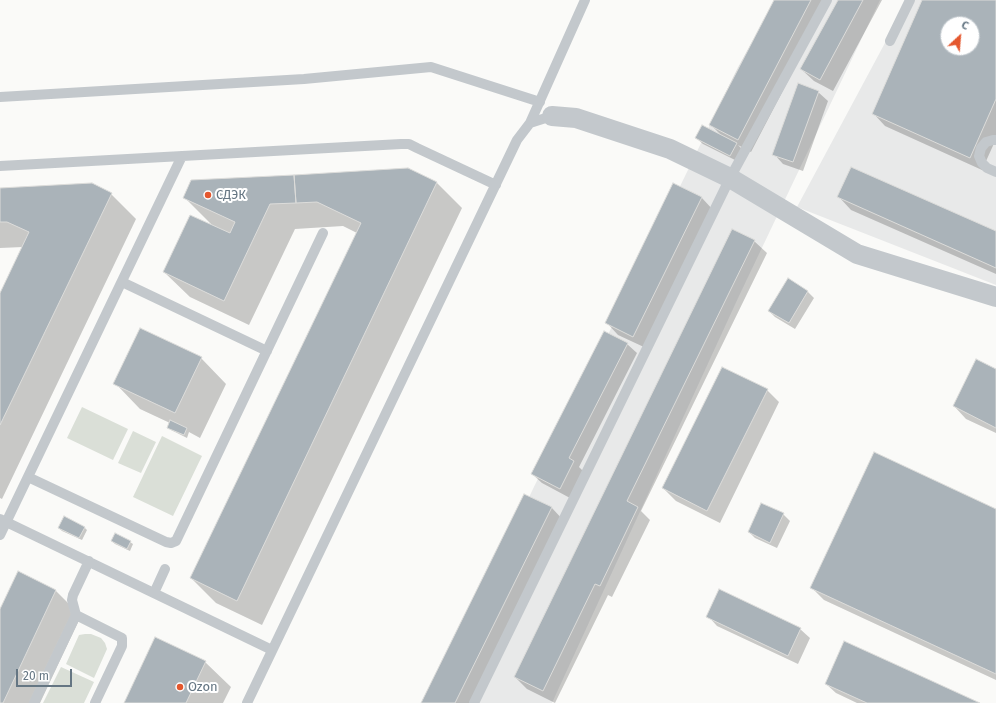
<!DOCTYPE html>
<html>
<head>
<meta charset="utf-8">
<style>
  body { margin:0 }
  #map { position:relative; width:996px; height:703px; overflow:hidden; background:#fafaf8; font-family:"Fira Sans",sans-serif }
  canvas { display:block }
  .north { position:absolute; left:940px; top:16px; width:40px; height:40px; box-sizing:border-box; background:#fff; border:1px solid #c1c8cd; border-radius:50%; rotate:26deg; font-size:11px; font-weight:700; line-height:16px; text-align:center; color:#657683 }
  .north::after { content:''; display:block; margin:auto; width:14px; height:18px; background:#e4572e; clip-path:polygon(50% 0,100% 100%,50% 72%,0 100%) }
  .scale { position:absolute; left:16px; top:669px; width:56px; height:18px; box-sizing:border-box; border:2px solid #657683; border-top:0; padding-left:5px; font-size:12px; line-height:14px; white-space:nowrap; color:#657683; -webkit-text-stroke:3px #fff; paint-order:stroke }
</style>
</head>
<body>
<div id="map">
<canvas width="996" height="703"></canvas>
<div class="north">С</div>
<div class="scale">20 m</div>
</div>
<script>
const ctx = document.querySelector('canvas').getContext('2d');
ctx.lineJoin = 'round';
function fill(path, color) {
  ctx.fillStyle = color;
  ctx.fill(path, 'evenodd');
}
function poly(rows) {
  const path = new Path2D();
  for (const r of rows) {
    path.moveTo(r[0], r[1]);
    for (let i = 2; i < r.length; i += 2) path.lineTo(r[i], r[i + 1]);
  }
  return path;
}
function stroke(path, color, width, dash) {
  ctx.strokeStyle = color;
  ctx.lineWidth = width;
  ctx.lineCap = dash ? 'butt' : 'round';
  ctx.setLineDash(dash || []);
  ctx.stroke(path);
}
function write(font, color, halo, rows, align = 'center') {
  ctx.font = font + ' "Fira Sans",sans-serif';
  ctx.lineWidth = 4;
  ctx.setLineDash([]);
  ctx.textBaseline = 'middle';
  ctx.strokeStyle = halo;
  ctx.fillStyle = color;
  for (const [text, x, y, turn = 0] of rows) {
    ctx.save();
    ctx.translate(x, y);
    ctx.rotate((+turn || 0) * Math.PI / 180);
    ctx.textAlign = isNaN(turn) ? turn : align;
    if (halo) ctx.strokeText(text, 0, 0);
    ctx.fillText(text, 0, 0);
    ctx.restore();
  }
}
const built = poly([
  [776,0,880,0,739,296,552,703,429,703,738,67],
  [908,0,996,0,996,285,797,207],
  [948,24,972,24,972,48,948,48]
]);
const green = poly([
  [82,407,128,429,113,460,67,438],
  [133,431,156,442,141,473,118,463],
  [162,436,202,456,173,516,133,497],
  [85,634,91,634,101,638,105,643,107,649,94,678,66,664,79,635],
  [61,667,94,682,84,703,43,703]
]);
const shadow = poly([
  [775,0,830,0,751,152,738,145,743,150,737,161,703,144,696,138,721,135,710,124],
  [839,0,882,0,833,91,814,81,801,69],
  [924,0,996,0,996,139,982,170,885,126,873,113],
  [948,24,972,24,972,48,948,48],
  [818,92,828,101,803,171,783,164,774,154],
  [408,169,437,183,462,208,262,625,216,603,191,578,357,233,343,226,295,229,249,325,190,297,164,272,213,226,184,197],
  [674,184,702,198,714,211,646,348,618,335,606,322],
  [0,189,111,194,136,219,2,499,0,498,0,296,23,247,0,248],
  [839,197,996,233,996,274,851,210],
  [754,241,767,253,641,511,650,520,612,597,608,595,555,703,527,689,515,677],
  [788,279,808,292,814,298,795,329,775,317,769,311],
  [627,344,637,353,579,467,583,471,570,498,542,483,532,474],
  [201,358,226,384,200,438,189,432,187,438,171,430,168,427,170,423,140,409,115,383],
  [996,370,996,433,966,419,954,406],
  [767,390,779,402,720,523,676,501,663,488],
  [525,495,552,508,564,521,474,703,422,703],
  [996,510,996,680,824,600,812,588],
  [783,514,790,521,777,548,755,538,749,532],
  [84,527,87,530,82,540,62,531,59,528],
  [112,541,130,542,133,544,130,551,115,544],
  [18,573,56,591,81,616,40,703,0,703,0,611],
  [708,616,800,629,810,638,798,664,717,626],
  [205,662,231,687,223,703,125,703],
  [826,684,977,703,857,703,836,693]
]);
const building = poly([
  [774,0,811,0,738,140,709,125,774,0],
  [838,0,863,0,820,80,800,69,838,0],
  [922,0,996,0,996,99,970,158,872,114,922,0],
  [948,24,972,24,972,48,948,48,948,24],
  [798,83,819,91,793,162,772,155,798,83],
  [702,125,737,143,730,156,695,138,702,125],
  [851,167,996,231,996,268,837,197,851,167],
  [408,168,437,182,237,601,190,578,361,223,317,202,296,203,294,175,408,168],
  [294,175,296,203,270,204,224,301,163,272,190,215,230,233,235,222,183,198,191,180,294,175],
  [92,183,112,193,0,425,0,293,29,232,7,222,0,222,0,188,92,183],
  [673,183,702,197,633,337,605,323,673,183],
  [732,229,755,240,627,501,638,507,600,586,595,584,543,691,514,677,732,229],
  [788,278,808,291,789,323,768,311,788,278],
  [140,328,202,357,175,413,113,384,140,328],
  [604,331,628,343,569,458,574,461,560,489,531,474,604,331],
  [976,359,996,369,996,428,953,406,976,359],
  [722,367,768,389,707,511,662,488,722,367],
  [170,420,187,428,184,435,167,428,170,420],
  [874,452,996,509,996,674,810,588,874,452],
  [524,494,552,507,455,703,421,703,524,494],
  [761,503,784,513,770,543,748,532,761,503],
  [64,516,85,527,79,538,58,528,64,516],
  [115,533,131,541,127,549,111,541,115,533],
  [18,571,56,590,3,703,0,703,0,609,18,571],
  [719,589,801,628,788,656,706,617,719,589],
  [155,637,206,661,186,703,124,703,155,637],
  [844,641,921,676,980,703,867,703,825,684,844,641]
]);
const service = poly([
  [890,41,910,0],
  [0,97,304,79,431,67,540,102],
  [530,123,585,0],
  [996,140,993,140,986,142,981,148,979,156,982,163,987,168,996,172],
  [0,166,401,144,409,144,417,148,496,185],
  [122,282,267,351],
  [28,477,166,542,171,543,176,541,323,233],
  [0,519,272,650],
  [0,535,182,156],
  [154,593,165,569],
  [76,615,122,638,122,646,95,703],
  [34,703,76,615,72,600,73,595,89,561],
  [247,703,517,140,530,123,552,116],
  [474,703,730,178,827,0]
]);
const minor = poly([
  [552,116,576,118,670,149,730,178,857,254,996,297]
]);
const markers = [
  [208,195,4,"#e4572e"],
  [180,687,4,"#e4572e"]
];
const poiNames = [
  ["СДЭК",216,195],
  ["Ozon",188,687]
];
fill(built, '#e8e9e9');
fill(green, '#dadfd7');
fill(shadow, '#0003');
fill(building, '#aab3b9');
stroke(building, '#dcdcda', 1);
stroke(service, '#c3c8cc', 10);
stroke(minor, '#c3c8cc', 20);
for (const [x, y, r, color] of markers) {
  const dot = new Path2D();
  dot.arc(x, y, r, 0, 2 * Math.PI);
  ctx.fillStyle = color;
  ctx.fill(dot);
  stroke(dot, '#fff', 1.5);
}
write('13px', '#657683', '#fff', poiNames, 'left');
</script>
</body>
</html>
